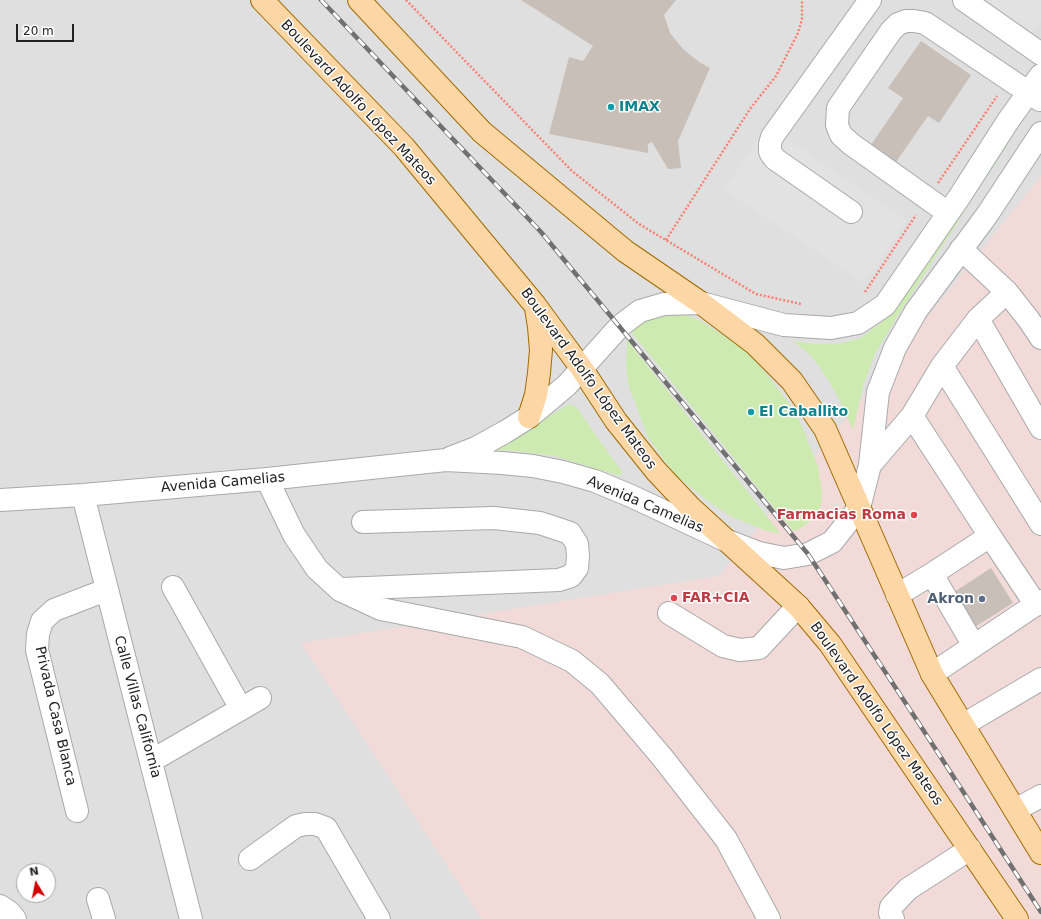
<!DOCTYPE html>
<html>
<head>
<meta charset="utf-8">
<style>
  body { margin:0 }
  #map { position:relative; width:1041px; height:919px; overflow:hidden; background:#f2efe9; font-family:"DejaVu Sans",sans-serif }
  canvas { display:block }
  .north { position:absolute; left:16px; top:863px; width:40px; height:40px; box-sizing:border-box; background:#fff; border:1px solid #a7a7a7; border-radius:50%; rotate:350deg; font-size:11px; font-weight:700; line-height:16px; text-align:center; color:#222 }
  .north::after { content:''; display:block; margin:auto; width:14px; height:18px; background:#d40000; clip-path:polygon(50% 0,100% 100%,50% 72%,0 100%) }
  .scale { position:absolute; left:16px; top:24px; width:58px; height:18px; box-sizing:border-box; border:2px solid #222; border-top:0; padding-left:5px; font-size:12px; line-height:14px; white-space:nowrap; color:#222; -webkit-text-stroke:3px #fff; paint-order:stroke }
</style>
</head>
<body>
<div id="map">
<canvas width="1041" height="919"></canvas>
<div class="north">N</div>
<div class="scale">20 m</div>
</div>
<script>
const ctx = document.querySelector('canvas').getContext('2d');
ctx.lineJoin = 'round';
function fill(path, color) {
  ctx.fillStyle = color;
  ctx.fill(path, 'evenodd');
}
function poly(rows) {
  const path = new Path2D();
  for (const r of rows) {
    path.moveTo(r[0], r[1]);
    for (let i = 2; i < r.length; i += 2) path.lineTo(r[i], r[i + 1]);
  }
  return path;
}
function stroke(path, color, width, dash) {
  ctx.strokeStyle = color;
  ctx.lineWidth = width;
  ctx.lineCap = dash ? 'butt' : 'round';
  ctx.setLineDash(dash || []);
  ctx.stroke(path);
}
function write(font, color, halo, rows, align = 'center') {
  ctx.font = font + ' "DejaVu Sans",sans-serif';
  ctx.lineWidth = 3;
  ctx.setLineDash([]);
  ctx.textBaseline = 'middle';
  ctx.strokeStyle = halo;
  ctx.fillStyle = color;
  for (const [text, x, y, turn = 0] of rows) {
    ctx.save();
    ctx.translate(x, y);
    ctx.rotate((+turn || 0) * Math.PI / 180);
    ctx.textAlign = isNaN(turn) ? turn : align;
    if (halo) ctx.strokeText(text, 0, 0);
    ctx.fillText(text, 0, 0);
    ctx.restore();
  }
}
const residential = poly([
  [0,0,1041,0,1041,919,0,919],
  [24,871,48,871,48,895,24,895]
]);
const commercial = poly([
  [1041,176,1041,919,482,919,301,643,719,576]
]);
const grass = poly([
  [1009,137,1011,139,900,312,875,354,863,386,853,430,840,401,830,383,817,363,807,352,793,341,814,344,838,344,861,338,882,322,892,311],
  [682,313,701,321,736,344,753,358,769,377,793,409,800,422,818,466,822,494,821,505,819,511,812,520,801,528,793,531,632,333,640,322,648,316],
  [627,340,781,534,767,531,732,517,708,501,674,474,648,437,628,384,626,365],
  [569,404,576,407,622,472,621,475,617,475,555,456,533,453,505,450,472,453,514,438]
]);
const parking = poly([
  [980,0,1041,0,1041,20,1030,36],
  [767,126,907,220,864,283,724,190]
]);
const building = poly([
  [521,0,676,0,664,15,670,33,683,49,699,62,710,68,678,141,681,168,668,169,652,142,648,144,648,153,549,134,569,57,583,61,593,46],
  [921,41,971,75,939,123,928,116,894,165,869,148,903,98,888,88],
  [991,568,1013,603,973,628,951,594]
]);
const path = poly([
  [406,0,572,171,639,224,756,294,801,304],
  [938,183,997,96],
  [666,240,750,109,776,76,798,33,802,19,802,0],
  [865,292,916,215]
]);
const minor = poly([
  [964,0,1041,54],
  [851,212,775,159,770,152,770,144,772,137,870,0],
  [948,213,851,144,841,135,837,125,838,108,891,31,898,24,906,21,914,21,925,23,1040,100],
  [961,249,1007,292],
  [978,319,1041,428],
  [942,366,1041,524],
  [912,416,990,536],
  [450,458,476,448,505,432,529,417,567,385,620,326,640,311,664,304,701,303,784,325,831,328,858,323,885,305,960,196,1008,121,1041,75],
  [870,465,912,416,942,366,978,319,1007,292,1029,320,1041,338],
  [267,479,294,535,317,569,340,590,381,609,522,637,572,661,600,684,662,757,726,839,769,919],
  [83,495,191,919],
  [0,500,83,495,267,479,446,460,502,463,533,466,563,472,595,481,631,496,725,540,759,553,784,558,808,554,832,542,859,508,870,465,878,392,895,348,916,311,987,215,1041,133],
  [932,574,974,646],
  [173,587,241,709],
  [343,589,559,580,571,576,577,568,578,556,577,544,570,533,540,523,494,518,363,522],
  [897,595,932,574,990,536,1036,605],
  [669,613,723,646,740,650,759,648,798,606],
  [932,674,1041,601],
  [963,725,1041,679],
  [151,761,260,698],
  [1015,810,1041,796],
  [77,811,37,650,38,634,42,621,54,610,106,590],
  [250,859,296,826,305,824,315,824,326,828,379,919],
  [98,899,104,919],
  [0,906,9,912,15,919],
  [893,919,890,913,891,907,908,889,970,849]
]);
const major = poly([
  [262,0,404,147,535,305,582,369,616,421,656,471,690,507,798,606,830,644,1017,919],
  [359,0,482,132,625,251,701,303,755,344,792,381,825,429,932,674,1041,853],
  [529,417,536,395,539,373,541,350,539,327,536,308]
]);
const rail = poly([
  [321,0,541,232,808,554,918,722,1041,912]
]);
const markers = [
  [611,107,4,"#0f9aa8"],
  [751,412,4,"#0f9aa8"],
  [914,515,4,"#e0444e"],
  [674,598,4,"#e0444e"],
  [982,599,4,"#5c6f8a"]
];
const streetNames = [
  ["Boulevard Adolfo López Mateos",358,103,47],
  ["Boulevard Adolfo López Mateos",588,379,54],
  ["Avenida Camelias",223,483,-5],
  ["Avenida Camelias",645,505,23],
  ["Calle Villas California",137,707,75],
  ["Boulevard Adolfo López Mateos",876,714,55],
  ["Privada Casa Blanca",55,716,77]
];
const cultureNames = [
  ["IMAX",619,107],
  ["El Caballito",759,412]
];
const healthNames = [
  ["Farmacias Roma",906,515],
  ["FAR+CIA",682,598,"left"]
];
const serviceNames = [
  ["Akron",974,599]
];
fill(residential, '#e0dfdf');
fill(commercial, '#f2dad9');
fill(grass, '#cdebb0');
fill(parking, '#e2e2e2');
fill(building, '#c7bfb8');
stroke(minor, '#a9a9a9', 24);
stroke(major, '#a06b00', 24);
stroke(path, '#fa8072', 2.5, [2, 2]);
stroke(minor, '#fff', 22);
stroke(major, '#fcd6a4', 22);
stroke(rail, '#707070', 4.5);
stroke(rail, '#fff', 3, [9]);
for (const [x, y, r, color] of markers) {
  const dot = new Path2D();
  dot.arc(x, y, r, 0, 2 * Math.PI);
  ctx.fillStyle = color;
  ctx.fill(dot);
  stroke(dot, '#fff', 1.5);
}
write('14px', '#222', '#fff', streetNames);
write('bold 14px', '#0d838f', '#fff', cultureNames, 'left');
write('bold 14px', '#be3a42', '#fff', healthNames, 'right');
write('bold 14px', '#4e5e75', '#fff', serviceNames, 'right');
</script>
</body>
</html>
